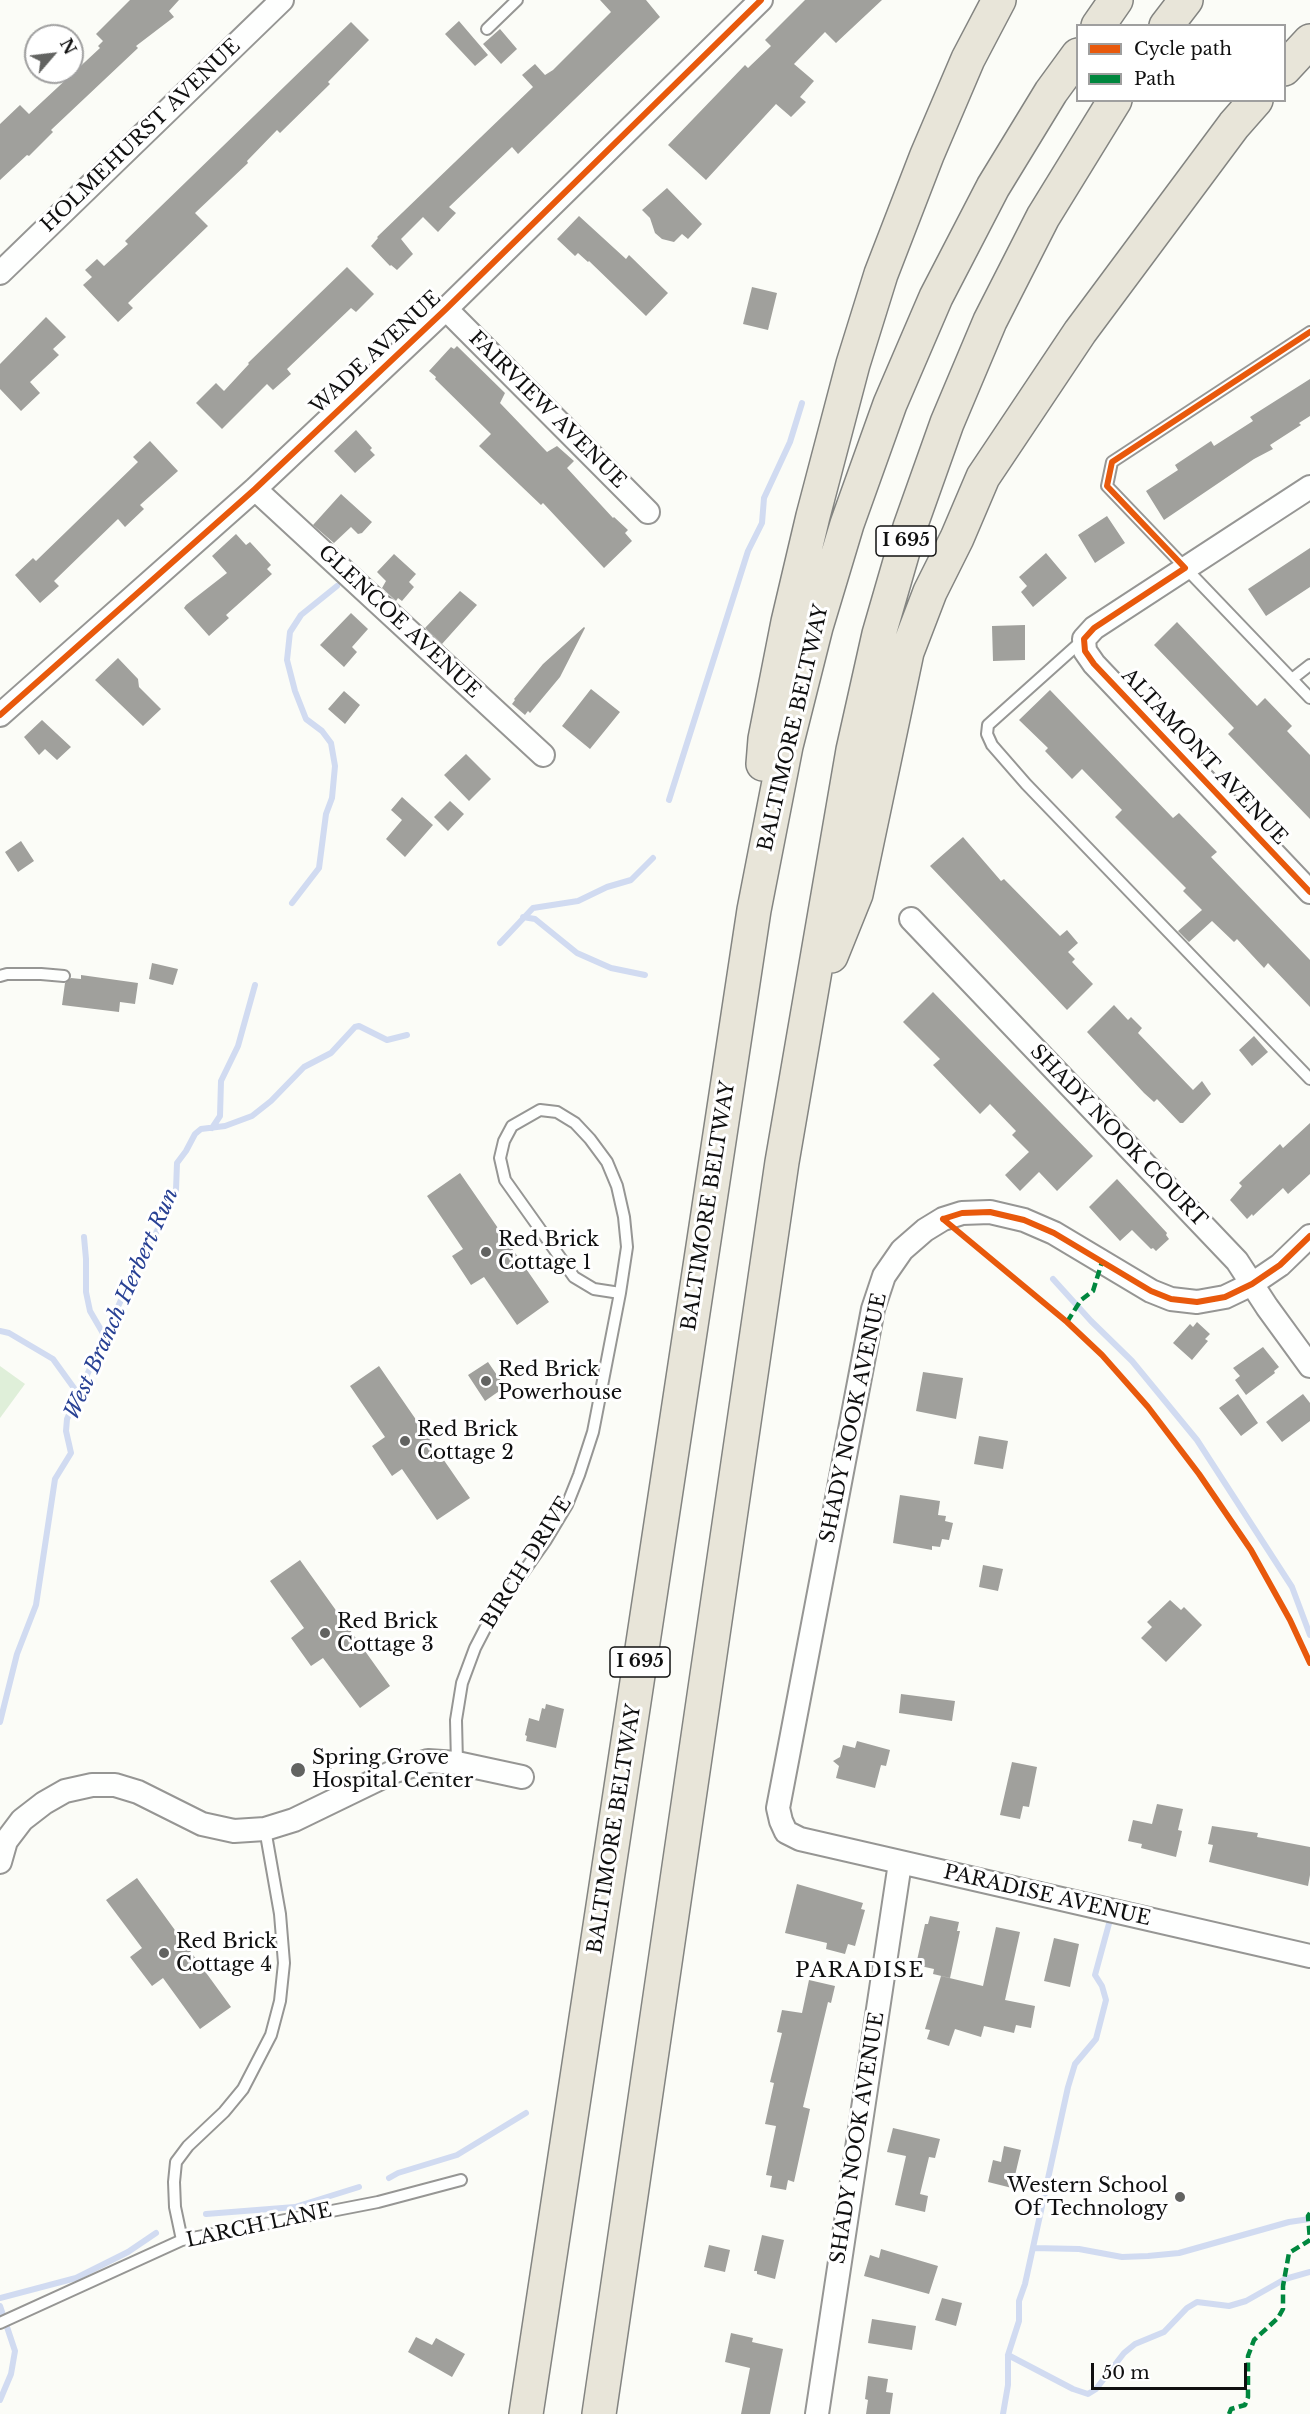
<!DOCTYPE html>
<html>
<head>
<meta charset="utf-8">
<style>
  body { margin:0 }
  #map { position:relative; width:1310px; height:2414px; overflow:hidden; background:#fbfcf7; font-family:"Libre Baskerville",serif }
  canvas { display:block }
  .legend { position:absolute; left:1076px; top:24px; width:210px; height:78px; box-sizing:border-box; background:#fff; border:2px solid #9f9f9f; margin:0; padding:8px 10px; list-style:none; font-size:18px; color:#101010 }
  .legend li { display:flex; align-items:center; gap:12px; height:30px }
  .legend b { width:30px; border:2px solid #9f9f9f }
  .north { position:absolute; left:24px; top:24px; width:60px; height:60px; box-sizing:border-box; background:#fff; border:2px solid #9f9f9f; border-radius:50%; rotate:62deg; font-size:16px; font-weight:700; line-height:24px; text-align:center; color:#101010 }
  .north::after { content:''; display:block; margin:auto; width:21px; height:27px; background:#626361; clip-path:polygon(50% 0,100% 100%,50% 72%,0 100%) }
  .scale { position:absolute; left:1091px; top:2363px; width:156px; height:27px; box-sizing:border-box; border:3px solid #101010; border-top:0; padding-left:8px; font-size:18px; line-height:21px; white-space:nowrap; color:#101010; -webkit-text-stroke:4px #fff; paint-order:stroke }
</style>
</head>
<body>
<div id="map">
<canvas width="1310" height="2414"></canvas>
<ul class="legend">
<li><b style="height:8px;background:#e8590c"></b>Cycle path</li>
<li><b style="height:8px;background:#00873e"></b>Path</li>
</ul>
<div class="north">N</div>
<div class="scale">50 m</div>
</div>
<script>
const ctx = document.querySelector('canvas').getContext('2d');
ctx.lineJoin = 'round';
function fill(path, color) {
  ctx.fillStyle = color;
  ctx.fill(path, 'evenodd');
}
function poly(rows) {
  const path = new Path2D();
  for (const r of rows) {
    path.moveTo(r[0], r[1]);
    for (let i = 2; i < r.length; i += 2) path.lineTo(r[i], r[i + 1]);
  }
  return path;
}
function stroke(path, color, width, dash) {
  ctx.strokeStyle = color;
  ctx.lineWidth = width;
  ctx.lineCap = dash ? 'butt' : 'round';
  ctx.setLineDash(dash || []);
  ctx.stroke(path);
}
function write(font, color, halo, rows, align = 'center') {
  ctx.font = font + ' "Libre Baskerville",serif';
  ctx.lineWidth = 6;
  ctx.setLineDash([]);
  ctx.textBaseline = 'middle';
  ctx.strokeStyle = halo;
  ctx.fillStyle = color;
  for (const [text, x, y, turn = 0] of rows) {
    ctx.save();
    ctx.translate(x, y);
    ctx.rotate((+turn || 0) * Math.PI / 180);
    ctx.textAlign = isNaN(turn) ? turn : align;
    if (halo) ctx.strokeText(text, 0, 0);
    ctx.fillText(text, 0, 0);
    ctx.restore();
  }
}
const green = poly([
  [0,1366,25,1384,0,1418]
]);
const stream = poly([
  [669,800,748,551,762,523,764,498,790,442,802,403],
  [292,903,319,868,326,814,332,798,335,766,331,743,322,731,306,719,295,691,287,660,290,632,301,615,337,586],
  [523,917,535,919,577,953,611,968,645,975],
  [500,943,533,908,578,901,607,887,631,880,653,858],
  [212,1128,220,1116,221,1081,238,1046,255,985],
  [84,1237,86,1259,86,1292,90,1311,104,1335],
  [1053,1279,1091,1321,1132,1361,1197,1440,1292,1587,1310,1635],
  [0,1331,9,1333,53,1359,79,1395],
  [0,1722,17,1654,36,1605,55,1479,71,1453,66,1431,67,1419,126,1289,166,1214,176,1190,177,1163,186,1151,195,1134,201,1129,225,1126,252,1116,271,1101,304,1067,331,1053,355,1027,359,1026,387,1040,407,1035],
  [389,2178,398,2173,457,2155,526,2113],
  [206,2214,295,2207,359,2187],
  [1033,2248,1079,2249,1122,2257,1148,2256,1179,2253,1289,2222,1310,2219],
  [0,2298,76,2278,128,2252,156,2233],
  [0,2306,15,2351,11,2374,0,2400],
  [1008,2355,1073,2389,1088,2394,1096,2389,1124,2353,1135,2344,1164,2332,1187,2308,1197,2302,1229,2306,1246,2301,1285,2279,1310,2272],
  [1003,2414,1008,2385,1008,2355,1019,2321,1019,2301,1025,2284,1068,2087,1075,2064,1096,2039,1106,2000,1102,1986,1095,1975,1110,1920]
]);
const building = poly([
  [130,0,179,0,169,11,174,17,136,46,138,48,51,130,53,132,29,156,27,155,0,180,0,124,20,105,29,114,100,48,98,46,103,41,96,34],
  [600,0,646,0,660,17,518,154,512,147,449,207,456,213,438,232,423,217,401,239,413,254,397,270,391,265,390,266,371,246,378,238,377,237,533,87,522,75,535,64,545,75,553,70,611,12],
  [805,0,882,0,836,43,825,32,794,64,814,81,800,97,806,102,791,117,776,104,706,180,668,145,745,65,748,68,771,46,765,40],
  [459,21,488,55,475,66,445,34],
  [351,22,369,40,328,82,330,84,280,133,277,130,247,161,248,163,195,213,208,226,128,303,133,308,118,322,83,285,92,277,85,270,97,259,104,266,128,244,125,241],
  [500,29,517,49,501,64,483,44],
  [667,188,702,224,688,239,682,234,674,242,662,239,655,233,650,218,642,210],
  [579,216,626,259,629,255,668,293,646,316,589,261,588,262,578,253,575,256,557,239],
  [347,267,374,294,356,312,351,308,287,369,291,374,273,390,267,384,222,429,196,403,216,383,224,391,249,364,248,363],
  [752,287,777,293,768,330,743,324],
  [46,317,66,337,53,349,59,355,30,382,40,393,21,411,0,389,0,364],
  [457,346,505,393,500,403,547,452,557,446,574,461,567,468,613,518,614,517,628,530,625,533,632,541,604,568,543,503,541,505,479,446,491,434,435,379,436,377,429,371,451,347,454,349],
  [1310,379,1310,416,1299,423,1301,425,1270,445,1273,449,1254,459,1164,520,1146,491,1178,470,1175,465,1211,441,1214,446,1253,421,1250,417],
  [356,430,372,448,370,450,375,455,355,473,334,451],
  [150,441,178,471,140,505,144,509,125,527,118,519,54,581,59,586,40,603,15,575,33,558,36,561,138,462,133,457],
  [341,494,372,522,362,533,358,534,351,527,334,543,313,525],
  [1107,516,1125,543,1095,563,1078,535],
  [236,534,246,545,250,542,262,555,271,565,267,569,272,574,226,615,229,618,209,636,184,608,186,605,227,573,212,556],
  [1310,548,1310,587,1266,616,1248,589],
  [1046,553,1067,578,1033,607,1021,592,1027,586,1019,577],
  [394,554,416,574,409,582,414,587,402,601,398,598,396,601,382,588,386,581,377,572],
  [460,591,477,605,442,644,425,628],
  [351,613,368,629,352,647,357,652,344,667,320,645],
  [1177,622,1257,706,1265,698,1292,726,1287,731,1310,755,1310,819,1228,734,1234,728,1154,645],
  [1025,625,1025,660,993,661,992,626],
  [584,627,585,628,560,677,530,713,528,711,525,715,512,704,515,700,514,699,543,664],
  [118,658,138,679,139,687,161,709,143,726,95,680],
  [591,689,620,712,590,749,562,726],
  [1050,690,1173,818,1179,813,1217,852,1211,857,1310,960,1310,1007,1268,963,1264,968,1237,939,1234,942,1212,921,1189,942,1178,931,1202,910,1183,891,1186,888,1115,817,1122,810,1082,769,1072,779,1045,751,1048,748,1019,720],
  [344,691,360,705,345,724,328,709],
  [42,720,71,747,57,760,45,749,39,755,24,737],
  [466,754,491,779,469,801,444,775],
  [402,797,433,825,405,857,386,839,402,820,391,810],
  [450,801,464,814,448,831,434,817],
  [963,837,1001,881,1004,879,1060,936,1067,930,1078,943,1068,952,1075,959,1072,962,1093,984,1067,1010,930,866],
  [21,841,34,861,18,872,5,852],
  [152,963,178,969,173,985,149,979],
  [81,975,138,983,135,1004,120,1002,119,1012,62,1005,65,983,71,978,81,979],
  [933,992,1093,1156,1057,1191,1039,1172,1020,1191,1005,1175,1029,1152,1012,1135,1016,1131,990,1104,980,1114,933,1065,940,1059,903,1022],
  [1114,1005,1128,1020,1131,1017,1142,1028,1138,1033,1193,1090,1202,1081,1211,1094,1183,1123,1180,1123,1157,1099,1154,1102,1144,1093,1087,1032],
  [1254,1036,1268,1052,1252,1066,1239,1050],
  [1310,1123,1310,1174,1288,1194,1283,1188,1253,1216,1252,1214,1247,1219,1230,1200,1242,1186,1239,1183,1241,1181,1280,1144,1283,1148],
  [460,1173,549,1302,517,1325,484,1277,471,1285,452,1256,463,1249,427,1196],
  [1117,1179,1167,1233,1166,1235,1169,1239,1156,1251,1153,1248,1151,1249,1132,1230,1120,1241,1089,1207],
  [1197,1322,1210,1334,1205,1339,1208,1341,1192,1360,1173,1343,1190,1324,1193,1327],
  [1263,1347,1279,1367,1274,1371,1275,1373,1246,1395,1235,1380,1240,1376,1233,1368],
  [488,1362,505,1387,485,1401,468,1375],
  [379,1366,470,1498,437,1520,402,1469,392,1476,372,1446,385,1437,350,1386],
  [923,1372,963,1378,956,1419,916,1411],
  [1238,1394,1258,1423,1241,1436,1219,1408],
  [1303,1394,1310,1403,1310,1421,1282,1442,1266,1422],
  [979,1436,1008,1441,1003,1469,974,1464],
  [900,1495,940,1501,938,1515,946,1516,945,1521,953,1523,949,1540,942,1539,940,1547,932,1546,932,1550,893,1543],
  [300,1560,390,1686,360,1708,323,1658,311,1666,291,1638,304,1628,270,1581],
  [983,1565,1003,1569,998,1591,979,1587],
  [1170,1600,1181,1610,1184,1607,1202,1625,1166,1662,1141,1638,1152,1627,1147,1622],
  [901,1694,955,1701,952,1721,899,1713],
  [546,1704,564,1709,556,1748,526,1741,527,1736,525,1735,529,1718,539,1721,542,1708,545,1709],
  [857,1741,890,1750,886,1766,881,1765,875,1788,836,1778,839,1766,833,1761,840,1757,843,1745,855,1748],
  [1012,1762,1037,1767,1029,1807,1023,1806,1020,1819,1000,1815],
  [1157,1804,1183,1809,1178,1830,1182,1831,1176,1857,1141,1848,1142,1844,1128,1841,1133,1820,1152,1824],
  [1212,1826,1258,1833,1257,1837,1310,1847,1310,1875,1308,1886,1209,1862,1213,1845,1208,1844],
  [137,1878,231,2007,200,2029,163,1978,152,1986,130,1957,142,1948,106,1900],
  [797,1884,863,1903,861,1909,865,1910,855,1946,848,1944,845,1954,826,1949,827,1943,785,1933],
  [930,1916,959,1922,957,1931,960,1931,950,1978,933,1974,934,1969,916,1965,925,1924,928,1924],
  [996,1927,1020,1932,1005,2000,1035,2006,1031,2028,1016,2025,1014,2033,984,2026,981,2037,955,2029,949,2046,927,2039,930,2030,925,2029,941,1976,983,1986],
  [1054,1938,1079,1944,1070,1987,1044,1981],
  [809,1980,835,1986,831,2003,828,2002,803,2107,810,2109,794,2182,788,2180,786,2190,770,2187,772,2176,766,2175,776,2126,765,2124,774,2083,770,2082,782,2033,777,2032,782,2010,802,2013],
  [893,2128,940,2139,935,2158,929,2157,920,2194,928,2196,925,2212,895,2205,906,2156,887,2152],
  [1004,2146,1021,2150,1012,2188,988,2182,993,2160,1001,2162],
  [762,2235,784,2240,775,2279,757,2274,757,2271,754,2271],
  [709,2245,730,2250,725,2272,704,2267],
  [881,2249,938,2266,929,2294,864,2276,870,2255,879,2258],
  [942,2298,962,2303,956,2326,935,2320],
  [872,2319,916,2326,912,2350,868,2343],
  [731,2333,753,2338,752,2342,783,2349,770,2414,741,2414,750,2368,725,2362],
  [416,2337,432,2345,436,2338,465,2354,452,2377,408,2352],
  [868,2376,888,2379,886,2392,893,2393,890,2414,866,2414,868,2400,865,2399]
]);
const service = poly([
  [487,29,517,0],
  [1310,332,1112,462,1107,486,1310,698],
  [1084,639,988,725,987,734,992,745,1026,784,1310,1079],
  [1292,679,1310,665],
  [0,976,7,974,41,974,64,976],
  [457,1763,456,1720,462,1683,475,1648,489,1621,546,1540,567,1505,579,1475,593,1432,620,1293,627,1247,624,1217,617,1186,607,1162,590,1139,575,1123,557,1112,540,1110,512,1126,504,1141,500,1158,505,1180,574,1277,594,1289,620,1293],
  [182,2240,175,2207,174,2182,176,2162,188,2146,224,2112,243,2089,271,2035,280,2001,284,1963,280,1914,265,1829],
  [0,2323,182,2240,378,2202,461,2180]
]);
const minor = poly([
  [0,273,282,0],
  [446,309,648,512],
  [1310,487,1094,628,1084,639,1085,651,1094,664,1310,892],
  [255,489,543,755],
  [0,715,255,489,446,309,761,0],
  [911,919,1237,1261,1267,1307,1310,1366],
  [1310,1236,1280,1265,1252,1284,1225,1297,1197,1302,1171,1299,1151,1291,1054,1233,1024,1220,990,1212,962,1213,943,1219,925,1230,902,1250,884,1276,873,1309,778,1808,781,1821,786,1832,800,1839,1310,1956],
  [0,1862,6,1841,22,1820,44,1803,65,1791,92,1785,115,1785,138,1792,202,1824,234,1831,265,1829,294,1820,395,1771,428,1761,457,1763,522,1777],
  [817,2414,900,1863]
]);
const motorway = poly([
  [1098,26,1116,0],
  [1166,26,1186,0],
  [1284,69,1310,41],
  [763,764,765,739,788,622,813,516,853,364,881,274,927,155,968,59,999,0],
  [831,956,856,894,907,652,930,592,957,538,983,477,1080,332,1234,125,1256,100],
  [526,2414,754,910,786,746,816,627,847,524,890,404,936,297,993,187,1051,92,1078,55],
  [599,2414,782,1162,853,750,879,634,910,527,947,423,990,321,1043,217,1115,100]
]);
const quiet = poly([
  [1067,1322,1081,1300,1093,1291,1102,1262],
  [1229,2414,1231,2409,1245,2405,1248,2397,1248,2356,1254,2340,1278,2318,1283,2309,1283,2286,1289,2253,1310,2240,1308,2216,1310,2213]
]);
const cycleway = poly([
  [1310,332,1112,462,1107,486,1185,568,1094,628,1084,639,1085,651,1094,664,1310,892],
  [0,715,255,489,446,309,761,0],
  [943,1219,1067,1322,1102,1355,1148,1407,1199,1474,1251,1550,1290,1620,1310,1663],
  [943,1219,962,1213,990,1212,1024,1220,1054,1233,1151,1291,1171,1299,1197,1302,1225,1297,1252,1284,1280,1265,1310,1236]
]);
const markers = [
  [486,1252,6,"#626361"],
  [486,1381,6,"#626361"],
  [405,1441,6,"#626361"],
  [325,1633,6,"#626361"],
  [298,1770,8,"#626361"],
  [164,1953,6,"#626361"],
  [1180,2197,6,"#626361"]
];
const shields = [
  [906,541,60],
  [640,1662,60]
];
const shieldNames = [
  ["I 695",906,541],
  ["I 695",640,1662]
];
const streetNames = [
  ["HOLMEHURST AVENUE",141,136,-44],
  ["WADE AVENUE",376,353,-43],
  ["FAIRVIEW AVENUE",547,410,45],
  ["GLENCOE AVENUE",399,622,43],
  ["BALTIMORE BELTWAY",794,728,-77],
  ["ALTAMONT AVENUE",1204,757,47],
  ["SHADY NOOK COURT",1118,1136,46],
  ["BALTIMORE BELTWAY",709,1206,-81],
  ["SHADY NOOK AVENUE",854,1418,-78],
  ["BIRCH DRIVE",527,1563,-58],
  ["BALTIMORE BELTWAY",615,1829,-81],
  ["PARADISE AVENUE",1047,1896,13],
  ["SHADY NOOK AVENUE",858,2138,-81],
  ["LARCH LANE",259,2226,-12]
];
const poiNames = [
  ["Red Brick",498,1240],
  ["Cottage 1",498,1263],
  ["Red Brick",498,1370],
  ["Powerhouse",498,1393],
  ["Red Brick",417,1430],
  ["Cottage 2",417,1453],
  ["Red Brick",337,1622],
  ["Cottage 3",337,1645],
  ["Spring Grove",312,1758],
  ["Hospital Center",312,1781],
  ["Red Brick",176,1942],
  ["Cottage 4",176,1965],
  ["Western School",1168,2186,"right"],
  ["Of Technology",1168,2209,"right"]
];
const waterNames = [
  ["West Branch Herbert Run",122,1304,-66]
];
const neighbourhoodNames = [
  ["PARADISE",860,1971]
];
fill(green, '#dfefd9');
stroke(stream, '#d1dbf1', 6);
fill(building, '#a0a09c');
stroke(service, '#969694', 14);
stroke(minor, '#969694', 26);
stroke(motorway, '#838481', 36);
stroke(service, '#fefffe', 10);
stroke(minor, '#fefffe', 22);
stroke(motorway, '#e8e5d9', 33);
stroke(quiet, '#00873e', 4.5, [9, 4.5]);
stroke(cycleway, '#e8590c', 6);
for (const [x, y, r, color] of markers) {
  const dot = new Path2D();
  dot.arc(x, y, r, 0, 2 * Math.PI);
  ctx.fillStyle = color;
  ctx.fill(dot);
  stroke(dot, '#fff', 2);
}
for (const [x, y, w] of shields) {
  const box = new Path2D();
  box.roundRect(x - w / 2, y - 15, w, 30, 4.5);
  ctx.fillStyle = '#fff';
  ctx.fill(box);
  stroke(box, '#101010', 1.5);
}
write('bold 18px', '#101010', null, shieldNames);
write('20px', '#101010', '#fff', streetNames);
write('20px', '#101010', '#fff', poiNames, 'left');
write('italic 21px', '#284194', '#fff', waterNames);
ctx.letterSpacing = '1.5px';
write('21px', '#101010', '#fff', neighbourhoodNames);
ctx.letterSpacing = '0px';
</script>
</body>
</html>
